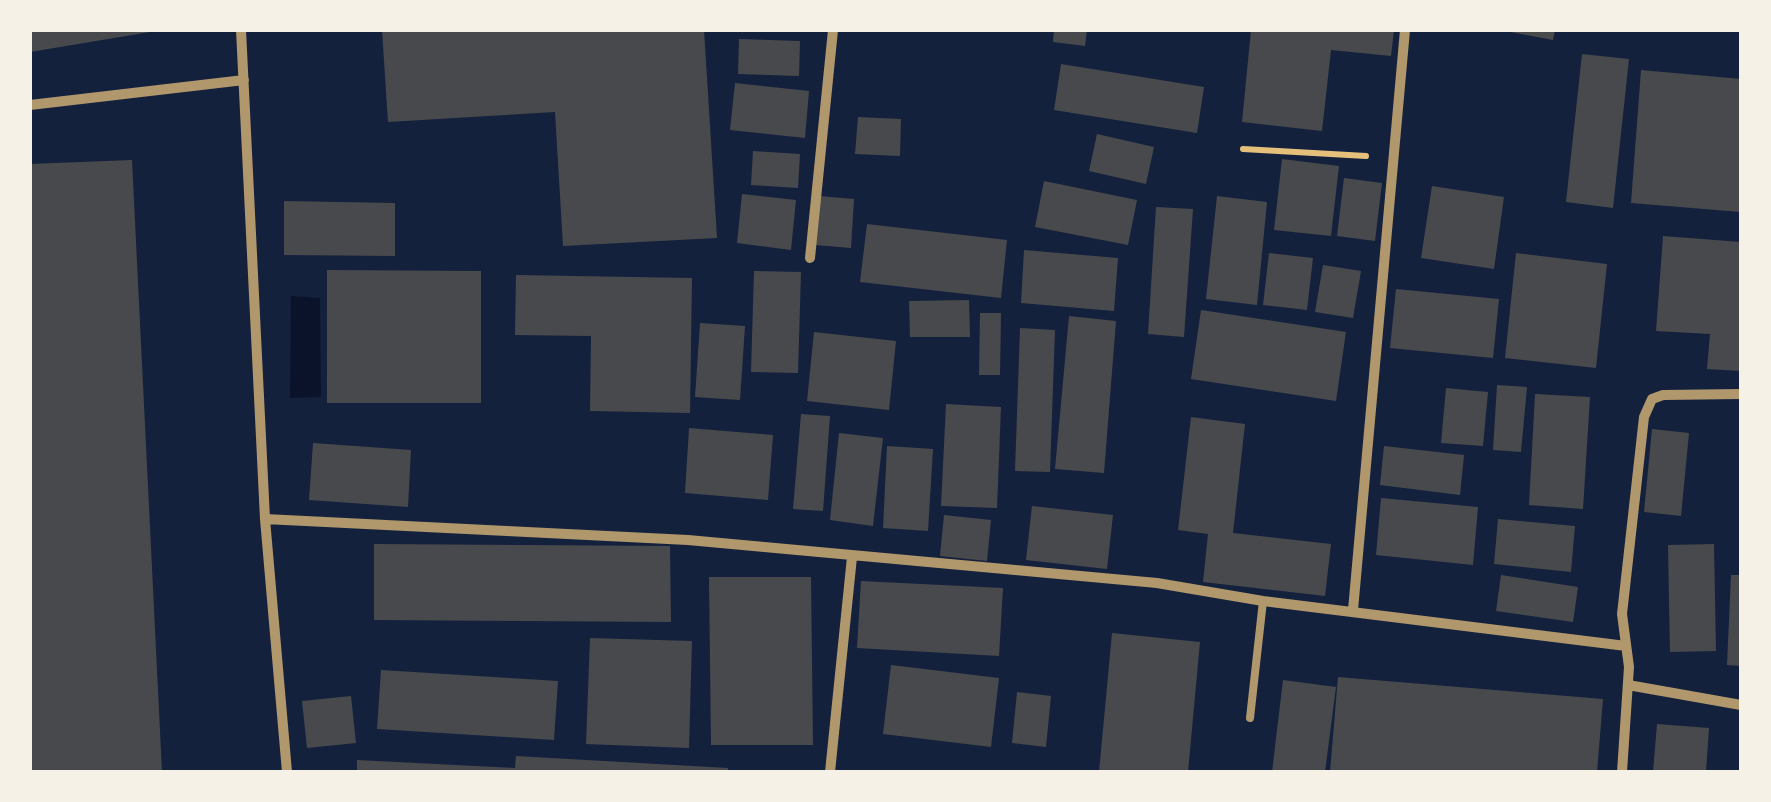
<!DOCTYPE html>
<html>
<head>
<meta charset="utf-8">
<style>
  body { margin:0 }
  #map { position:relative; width:1771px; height:802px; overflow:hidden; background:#14213d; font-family:Figtree,sans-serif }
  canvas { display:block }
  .frame { position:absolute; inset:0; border:32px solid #f6f1e7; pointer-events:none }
</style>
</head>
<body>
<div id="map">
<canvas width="1771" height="802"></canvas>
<div class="frame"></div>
</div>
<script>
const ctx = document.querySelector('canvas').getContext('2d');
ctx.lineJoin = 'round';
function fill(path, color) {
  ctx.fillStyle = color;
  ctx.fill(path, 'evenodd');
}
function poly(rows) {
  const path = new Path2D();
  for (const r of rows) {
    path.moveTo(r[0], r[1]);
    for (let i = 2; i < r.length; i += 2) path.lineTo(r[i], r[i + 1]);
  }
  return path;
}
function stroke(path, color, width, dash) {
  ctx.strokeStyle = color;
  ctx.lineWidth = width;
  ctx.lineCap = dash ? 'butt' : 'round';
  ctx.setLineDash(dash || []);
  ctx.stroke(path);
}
const water = poly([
  [291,296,320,298,321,397,290,398]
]);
const building = poly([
  [30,30,149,30,150,32,30,52],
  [382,30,704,30,717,238,563,246,555,112,388,122],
  [1054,30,1087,30,1085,46,1053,42],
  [1251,30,1394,30,1391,56,1331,50,1322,131,1242,122],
  [1500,30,1555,30,1553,40],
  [739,39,800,41,799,76,738,74],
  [1582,54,1629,59,1613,208,1566,202],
  [1061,64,1204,87,1197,133,1054,110],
  [1641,70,1741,79,1741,212,1631,203],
  [735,83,809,91,805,138,730,130],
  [858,117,901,119,900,156,855,154],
  [1097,134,1154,147,1146,184,1089,171],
  [753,151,800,154,798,188,751,185],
  [1282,159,1339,166,1331,236,1274,230],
  [132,160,162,772,30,772,30,164],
  [1344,178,1382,183,1375,241,1337,236],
  [1044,181,1137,200,1128,245,1035,227],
  [1432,186,1504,197,1494,269,1421,258],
  [742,194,796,200,791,250,737,243],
  [819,196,854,199,851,248,815,245],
  [1217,196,1267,202,1257,305,1206,299],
  [284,201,395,203,395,256,284,255],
  [1156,207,1193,209,1184,337,1148,334],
  [867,224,1007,240,1001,298,860,282],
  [1663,236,1741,242,1741,371,1707,369,1710,334,1656,331],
  [1024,250,1118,258,1114,311,1021,303],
  [1269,253,1313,258,1307,310,1263,305],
  [1516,253,1607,264,1596,368,1505,358],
  [1323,265,1361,271,1353,318,1315,312],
  [327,270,481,271,481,403,327,403],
  [754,271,801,272,798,373,751,372],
  [516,275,692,278,690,413,590,411,591,336,515,335],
  [1396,289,1499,299,1493,358,1390,348],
  [969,300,970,337,910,337,909,301],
  [1201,310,1346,332,1336,401,1191,379],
  [980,313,1001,313,1000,375,979,375],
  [1069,316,1116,321,1104,473,1055,469],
  [700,323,745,326,740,400,695,397],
  [1020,328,1055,330,1050,472,1015,471],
  [814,332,896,341,889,410,807,401],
  [1497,385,1527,387,1521,452,1493,450],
  [1446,388,1488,392,1483,446,1441,443],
  [1535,394,1590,397,1583,509,1529,505],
  [946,404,1001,407,997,508,941,506],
  [801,414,830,416,823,511,793,509],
  [1191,417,1245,424,1233,533,1331,544,1325,596,1203,582,1208,534,1178,530],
  [689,428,773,435,768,500,685,493],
  [1652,429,1689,433,1681,516,1644,512],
  [839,433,883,438,873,526,830,520],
  [313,443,411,450,408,507,309,500],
  [887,446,933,449,928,531,883,528],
  [1384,446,1464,455,1460,495,1380,485],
  [1381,498,1478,507,1473,565,1376,555],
  [1032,506,1113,515,1107,569,1026,560],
  [944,515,991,520,987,561,940,556],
  [1498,519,1575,526,1571,572,1494,564],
  [374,544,670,546,671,622,374,620],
  [1714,544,1716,651,1670,652,1668,545],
  [1501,575,1578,587,1573,622,1496,611],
  [1731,575,1741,575,1741,666,1727,665],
  [709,577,811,577,813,745,711,745],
  [861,581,1003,588,999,656,857,648],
  [1112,633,1200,642,1188,772,1099,772],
  [590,638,692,641,689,748,586,744],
  [891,665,999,678,991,747,883,734],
  [381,670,558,681,554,740,377,729],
  [1338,677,1603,699,1597,772,1330,772],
  [1283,680,1336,687,1325,772,1272,772],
  [1017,692,1051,696,1046,747,1012,743],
  [351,696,356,743,307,748,302,701],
  [1657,724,1709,728,1706,772,1653,772],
  [516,756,728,768,728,772,357,772,357,760,515,768]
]);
const path = poly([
  [1243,149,1366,156]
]);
const service = poly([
  [1250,718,1263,601]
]);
const minor = poly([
  [241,30,265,519,287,772],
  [30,105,244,80],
  [810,258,833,30],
  [265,519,688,540,1157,583,1263,601,1626,646],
  [1353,610,1405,30],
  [1628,685,1741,705],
  [830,772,852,557],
  [1622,772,1629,667,1622,614,1644,417,1652,399,1663,395,1741,394]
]);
fill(water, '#0b132b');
fill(building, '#48494c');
stroke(path, '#e5c07b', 6);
stroke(service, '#b1986c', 8);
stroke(minor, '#b1986c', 10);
</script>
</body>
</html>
